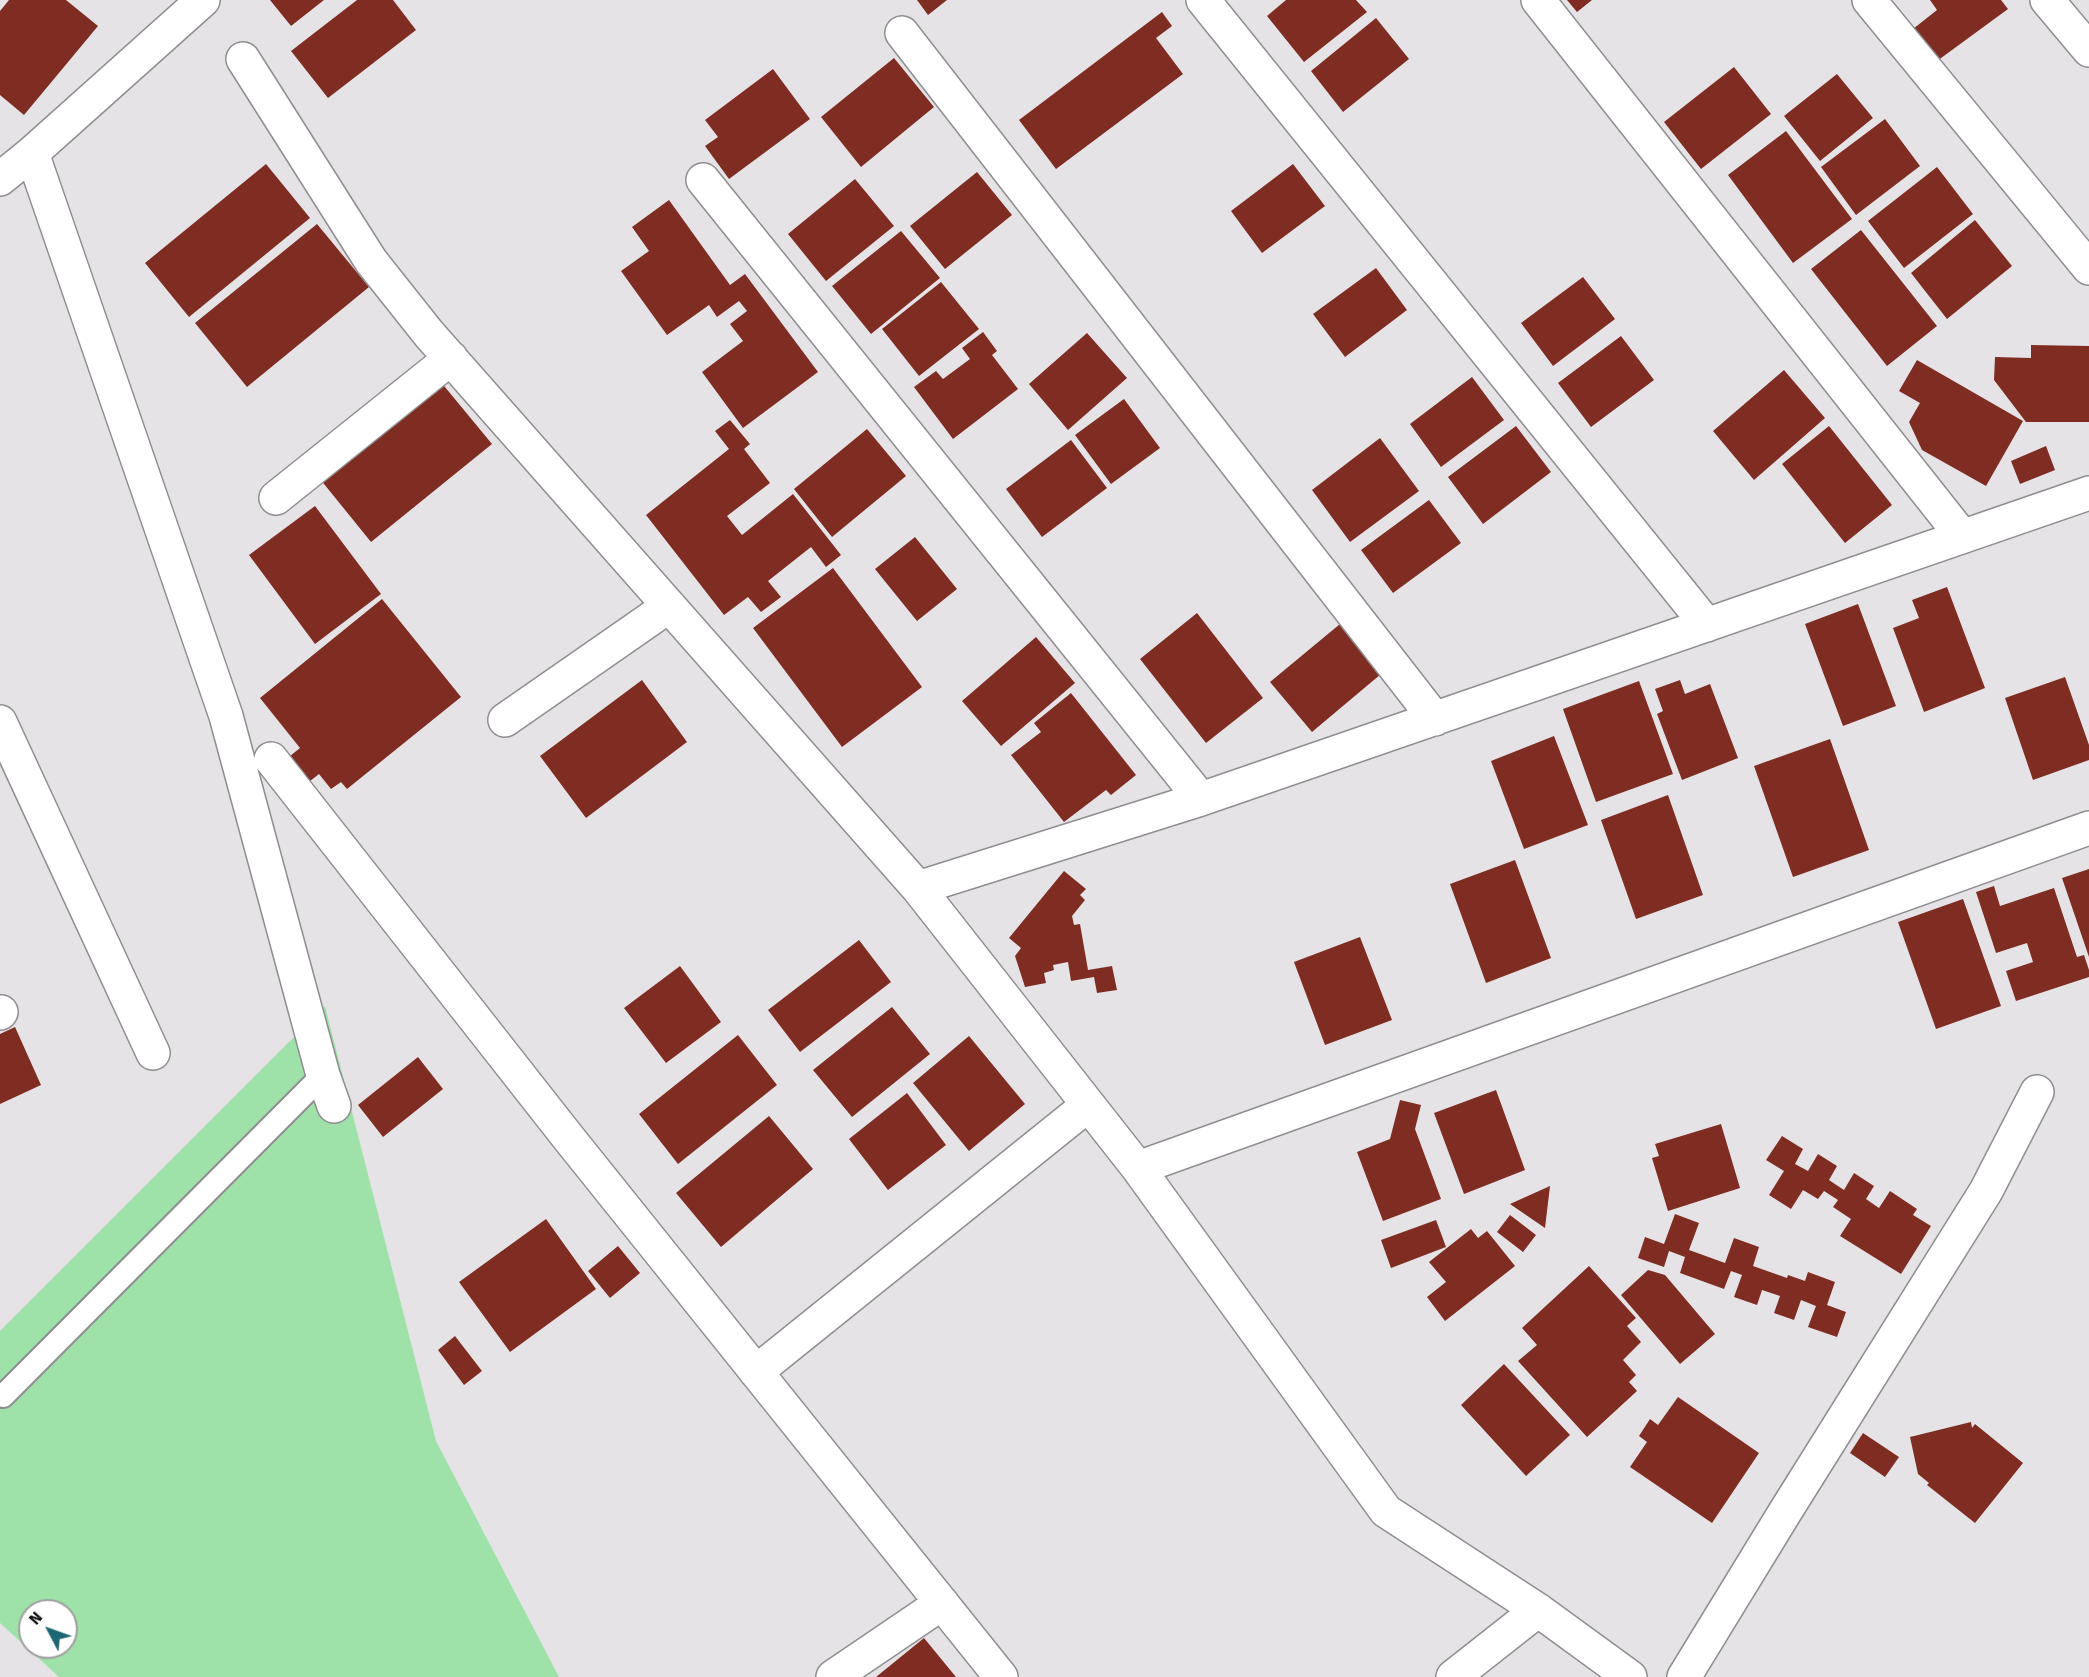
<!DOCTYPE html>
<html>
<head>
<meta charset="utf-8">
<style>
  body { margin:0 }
  #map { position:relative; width:2089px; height:1677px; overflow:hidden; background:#e6e3e7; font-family:"Fira Sans",sans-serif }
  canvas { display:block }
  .north { position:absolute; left:18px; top:1599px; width:60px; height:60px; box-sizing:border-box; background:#fff; border:2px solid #9f9f9f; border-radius:50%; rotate:311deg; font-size:16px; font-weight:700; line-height:24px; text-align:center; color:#0f0f10 }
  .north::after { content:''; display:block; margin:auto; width:21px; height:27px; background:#1d6772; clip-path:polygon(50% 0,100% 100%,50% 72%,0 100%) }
</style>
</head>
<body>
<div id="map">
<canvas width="2089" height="1677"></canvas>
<div class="north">N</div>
</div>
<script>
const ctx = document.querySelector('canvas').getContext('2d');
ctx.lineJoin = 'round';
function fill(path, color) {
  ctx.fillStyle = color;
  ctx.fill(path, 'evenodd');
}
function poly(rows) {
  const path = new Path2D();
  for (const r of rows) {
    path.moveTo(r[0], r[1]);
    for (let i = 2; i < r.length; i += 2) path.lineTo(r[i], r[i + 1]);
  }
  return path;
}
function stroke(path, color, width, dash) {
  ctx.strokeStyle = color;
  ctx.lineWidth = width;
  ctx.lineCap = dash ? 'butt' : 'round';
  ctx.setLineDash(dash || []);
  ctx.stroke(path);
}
const green = poly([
  [325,1006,436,1441,559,1677,59,1677,0,1623,0,1331],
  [30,1611,66,1611,66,1647,30,1647]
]);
const building = poly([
  [9,0,66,0,98,26,24,115,0,95,0,11],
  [270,0,324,0,291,26],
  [357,0,393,0,416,30,328,98,291,51],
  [917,0,947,0,928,15],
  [1286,0,1356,0,1367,12,1304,62,1267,16],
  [1567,0,1592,0,1577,12],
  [1930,0,2001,0,2008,9,1937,61,1913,29,1937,10],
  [1162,12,1172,26,1156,38,1183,74,1056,169,1019,120],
  [1376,18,1409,59,1343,112,1311,71],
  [894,58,934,107,861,167,821,117],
  [1734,67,1771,114,1701,169,1664,122],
  [773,69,810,119,729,179,705,146,718,137,705,120],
  [1837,74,1873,118,1820,161,1784,116],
  [1885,119,1920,166,1856,215,1821,167],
  [1786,131,1852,219,1793,263,1728,175],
  [266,164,310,218,189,317,145,263],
  [1293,164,1325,206,1262,253,1231,211],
  [1937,167,1973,214,1904,268,1868,221],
  [977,172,1012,215,945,269,910,226],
  [855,179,894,226,826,281,788,234],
  [669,200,730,285,745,274,818,372,743,428,702,372,743,341,730,324,747,311,739,301,717,317,709,305,667,335,621,271,649,251,632,227],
  [1975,220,2012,266,1947,319,1911,273],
  [317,224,369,287,247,387,195,323],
  [1861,230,1937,326,1887,366,1811,269],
  [901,231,940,278,871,334,832,286],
  [1376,268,1407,310,1345,357,1313,314],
  [1583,277,1615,319,1553,366,1521,323],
  [941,282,979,329,919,376,882,329],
  [983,332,997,351,992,355,1018,389,953,439,914,387,936,371,943,379,970,359,962,348],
  [1087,333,1127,378,1068,430,1029,384],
  [1621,336,1654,380,1591,427,1558,383],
  [2031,345,2089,346,2089,422,2026,422,1994,380,1995,357,2031,358],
  [1917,360,2023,421,1986,486,1922,450,1909,422,1920,403,1899,391],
  [1784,370,1825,418,1754,480,1713,431],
  [1472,377,1504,420,1441,467,1410,424],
  [440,381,492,444,371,542,320,479],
  [1124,399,1160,448,1111,484,1075,435],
  [730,420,750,444,744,449,770,483,727,516,742,535,793,494,841,555,826,567,811,547,768,581,781,597,761,612,748,597,724,615,646,515,729,449,715,431],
  [1516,426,1551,472,1483,524,1448,477],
  [1829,426,1892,505,1845,543,1782,464],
  [867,429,906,476,832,537,794,489],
  [1380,438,1419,491,1350,542,1312,490],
  [1071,440,1107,488,1042,537,1006,489],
  [2046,446,2055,470,2020,484,2011,461],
  [1429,500,1461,543,1393,593,1361,550],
  [315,506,381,594,315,644,249,555],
  [915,537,957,589,917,621,875,569],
  [833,568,922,687,842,747,753,628],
  [1947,587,1985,688,1924,712,1893,628,1919,618,1912,600],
  [382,599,461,697,347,789,341,782,331,789,319,774,305,785,285,760,300,748,260,698],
  [1858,604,1896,706,1843,726,1805,624],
  [1197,613,1263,698,1206,743,1140,659],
  [1340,624,1381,674,1312,732,1270,682],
  [1036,637,1075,683,1001,746,962,701],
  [2065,677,2089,745,2089,760,2033,780,2005,698],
  [642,680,687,742,586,818,540,756],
  [1680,680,1685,694,1710,684,1738,758,1682,780,1657,714,1663,711,1655,689],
  [1639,681,1673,774,1596,802,1563,709],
  [1071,693,1136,775,1111,795,1106,790,1064,822,1011,755,1041,732,1034,723],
  [1554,736,1588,825,1524,849,1491,761],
  [1830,739,1869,850,1793,877,1754,766],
  [1668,795,1703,895,1636,919,1601,820],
  [1515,860,1551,958,1486,983,1450,884],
  [2089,869,2089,957,2062,878],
  [1064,871,1086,889,1080,895,1085,900,1072,916,1074,925,1080,924,1088,970,1112,966,1117,990,1097,993,1094,977,1071,981,1068,962,1053,965,1054,970,1044,973,1046,983,1025,987,1015,956,1021,948,1009,938],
  [1994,886,2000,906,2054,888,2077,957,2084,955,2089,970,2089,977,2016,1001,2006,971,2033,962,2027,943,1996,953,1976,892],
  [1963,899,2001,1006,1936,1029,1898,922],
  [1360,937,1392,1020,1325,1045,1294,962],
  [859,940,891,982,800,1052,768,1010],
  [680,966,721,1022,666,1063,624,1008],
  [892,1007,930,1054,852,1117,813,1070],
  [15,1027,41,1085,0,1104,0,1034],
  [738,1035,777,1085,678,1164,639,1114],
  [969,1036,1025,1104,969,1151,913,1083],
  [418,1057,443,1089,383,1137,358,1105],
  [1496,1090,1525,1170,1464,1194,1434,1113],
  [907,1093,946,1145,888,1190,849,1139],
  [1400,1100,1421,1105,1415,1129,1441,1199,1383,1221,1357,1152,1390,1139],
  [769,1116,813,1169,721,1247,676,1193],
  [1721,1124,1740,1188,1668,1211,1652,1158,1659,1156,1655,1144],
  [1782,1136,1803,1149,1795,1164,1808,1171,1818,1154,1837,1166,1829,1180,1844,1190,1854,1173,1874,1186,1866,1199,1879,1208,1890,1191,1917,1209,1913,1215,1931,1226,1901,1274,1840,1236,1851,1219,1833,1207,1838,1200,1824,1191,1818,1199,1803,1190,1791,1209,1769,1195,1784,1171,1766,1160],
  [1550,1186,1545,1228,1510,1204],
  [1675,1214,1699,1223,1689,1250,1725,1263,1734,1238,1759,1247,1753,1266,1787,1278,1788,1275,1805,1281,1808,1272,1835,1282,1827,1305,1846,1312,1837,1337,1808,1327,1816,1306,1801,1300,1794,1320,1774,1313,1780,1296,1762,1290,1757,1305,1734,1297,1742,1275,1731,1271,1724,1289,1680,1273,1685,1257,1669,1251,1664,1267,1638,1258,1645,1237,1664,1244],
  [1510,1215,1536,1235,1523,1252,1497,1232],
  [546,1219,596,1289,510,1352,459,1282],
  [1436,1220,1446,1247,1391,1268,1381,1240],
  [1471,1229,1478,1238,1487,1231,1515,1266,1445,1321,1427,1297,1446,1282,1429,1262],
  [618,1246,640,1273,610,1298,588,1271],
  [1589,1266,1636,1318,1627,1326,1641,1342,1623,1360,1636,1375,1629,1382,1637,1391,1587,1437,1518,1361,1537,1345,1522,1328],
  [1648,1270,1665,1275,1715,1334,1680,1364,1621,1295],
  [455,1336,482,1371,464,1385,438,1350],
  [1504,1364,1570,1435,1526,1476,1461,1405],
  [1678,1397,1759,1453,1712,1523,1630,1467,1647,1442,1639,1436,1650,1419,1658,1425],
  [1971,1422,1972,1428,1975,1424,2023,1463,1975,1523,1927,1485,1929,1483,1918,1474,1910,1437],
  [1863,1433,1899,1457,1885,1477,1850,1453],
  [924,1638,956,1677,876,1677]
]);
const service = poly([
  [3,1396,323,1075]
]);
const minor = poly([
  [1203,0,1707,625],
  [1538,0,1962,536],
  [1869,0,2089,268],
  [2047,0,2089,50],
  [902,33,1435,719],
  [243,59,371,261,429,334,918,888,1138,1168,1386,1511,1538,1610,1630,1677],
  [32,153,226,716,323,1075,334,1106],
  [0,179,32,153,203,0],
  [703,180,1201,799],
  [276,498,451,358],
  [505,720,669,606],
  [0,722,153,1053],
  [271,759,567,1136,1001,1677],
  [918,888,1201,799,2089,493],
  [0,1013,1,1012],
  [1138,1168,2089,828],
  [756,1372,1088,1105],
  [833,1677,942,1603],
  [1453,1677,1538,1610],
  [1684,1677,1785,1512,1986,1191,2037,1092]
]);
fill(green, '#9fe2a9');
fill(building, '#7f2c22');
stroke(service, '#8f8d90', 26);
stroke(minor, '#8f8d90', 36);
stroke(service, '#fff', 22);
stroke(minor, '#fff', 33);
</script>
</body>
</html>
